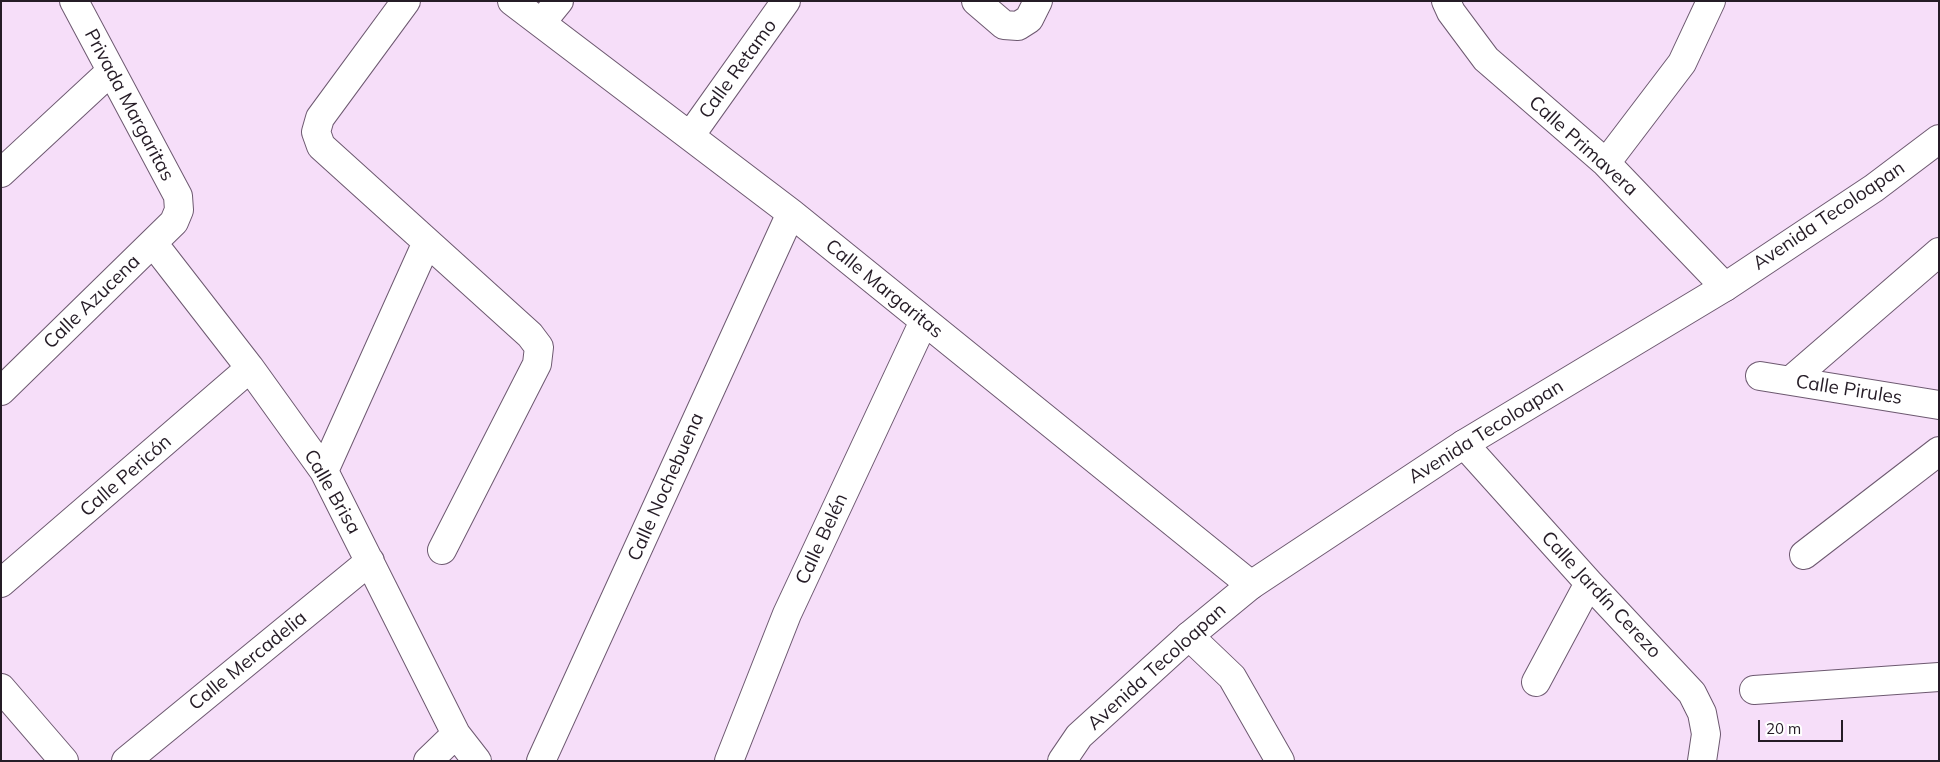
<!DOCTYPE html>
<html>
<head>
<meta charset="utf-8">
<style>
  body { margin:0 }
  #map { position:relative; width:1940px; height:762px; overflow:hidden; background:#f6def9; font-family:Mulish,sans-serif }
  canvas { display:block }
  .frame { position:absolute; inset:0; border:2px solid #251c26; pointer-events:none }
  .scale { position:absolute; left:1758px; top:720px; width:85px; height:22px; box-sizing:border-box; border:2px solid #251c26; border-top:0; padding-left:6px; font-size:15px; line-height:18px; white-space:nowrap; color:#251c26; -webkit-text-stroke:4px #fff; paint-order:stroke }
</style>
</head>
<body>
<div id="map">
<canvas width="1940" height="762"></canvas>
<div class="frame"></div>
<div class="scale">20 m</div>
</div>
<script>
const ctx = document.querySelector('canvas').getContext('2d');
ctx.lineJoin = 'round';
function poly(rows) {
  const path = new Path2D();
  for (const r of rows) {
    path.moveTo(r[0], r[1]);
    for (let i = 2; i < r.length; i += 2) path.lineTo(r[i], r[i + 1]);
  }
  return path;
}
function stroke(path, color, width, dash) {
  ctx.strokeStyle = color;
  ctx.lineWidth = width;
  ctx.lineCap = dash ? 'butt' : 'round';
  ctx.setLineDash(dash || []);
  ctx.stroke(path);
}
function write(font, color, halo, rows, align = 'center') {
  ctx.font = font + ' Mulish,sans-serif';
  ctx.lineWidth = 5;
  ctx.setLineDash([]);
  ctx.textBaseline = 'middle';
  ctx.strokeStyle = halo;
  ctx.fillStyle = color;
  for (const [text, x, y, turn = 0] of rows) {
    ctx.save();
    ctx.translate(x, y);
    ctx.rotate((+turn || 0) * Math.PI / 180);
    ctx.textAlign = isNaN(turn) ? turn : align;
    if (halo) ctx.strokeText(text, 0, 0);
    ctx.fillText(text, 0, 0);
    ctx.restore();
  }
}
const minor = poly([
  [406,1,320,118,316,132,321,146,530,335,539,347,537,364,442,550],
  [512,1,791,213,1251,585],
  [976,1,1004,25,1018,26,1029,19,1038,1],
  [1446,1,1451,12,1486,59,1606,163,1725,287],
  [541,23,559,1],
  [690,136,786,1],
  [1606,163,1682,63,1711,1],
  [1,173,111,71],
  [153,243,250,368,324,471,456,734,477,761],
  [1760,376,1939,405],
  [1791,380,1939,252],
  [1,391,174,222,179,210,178,196,74,1],
  [1464,444,1589,583,1692,693,1702,713,1706,734,1702,761],
  [324,471,427,242],
  [1804,555,1939,451],
  [1,583,250,368],
  [1189,636,1232,677,1280,761],
  [1536,682,1589,583],
  [1754,690,1939,677],
  [126,761,370,561],
  [428,761,456,734],
  [541,761,791,213],
  [729,761,787,614,924,321]
]);
const tertiary = poly([
  [1,688,64,761],
  [1062,761,1079,736,1189,636,1251,585,1464,444,1725,287,1874,188,1939,139]
]);
const streetNames = [
  ["Calle Retamo",738,69,-54],
  ["Privada Margaritas",129,105,62],
  ["Calle Primavera",1583,146,42],
  ["Avenida Tecoloapan",1829,216,-34],
  ["Calle Margaritas",884,289,39],
  ["Calle Azucena",92,302,-44],
  ["Calle Pirules",1849,390,9],
  ["Avenida Tecoloapan",1486,432,-32],
  ["Calle Pericón",126,476,-41],
  ["Calle Nochebuena",666,487,-66],
  ["Calle Brisa",332,492,60],
  ["Calle Belén",822,539,-65],
  ["Calle Jardín Cerezo",1601,595,47],
  ["Calle Mercadelia",248,661,-39],
  ["Avenida Tecoloapan",1157,667,-42]
];
stroke(minor, '#6d5970', 30);
stroke(tertiary, '#6d5970', 30);
stroke(minor, '#fff', 28);
stroke(tertiary, '#fff', 28);
write('19px', '#251c26', '#fff', streetNames);
</script>
</body>
</html>
